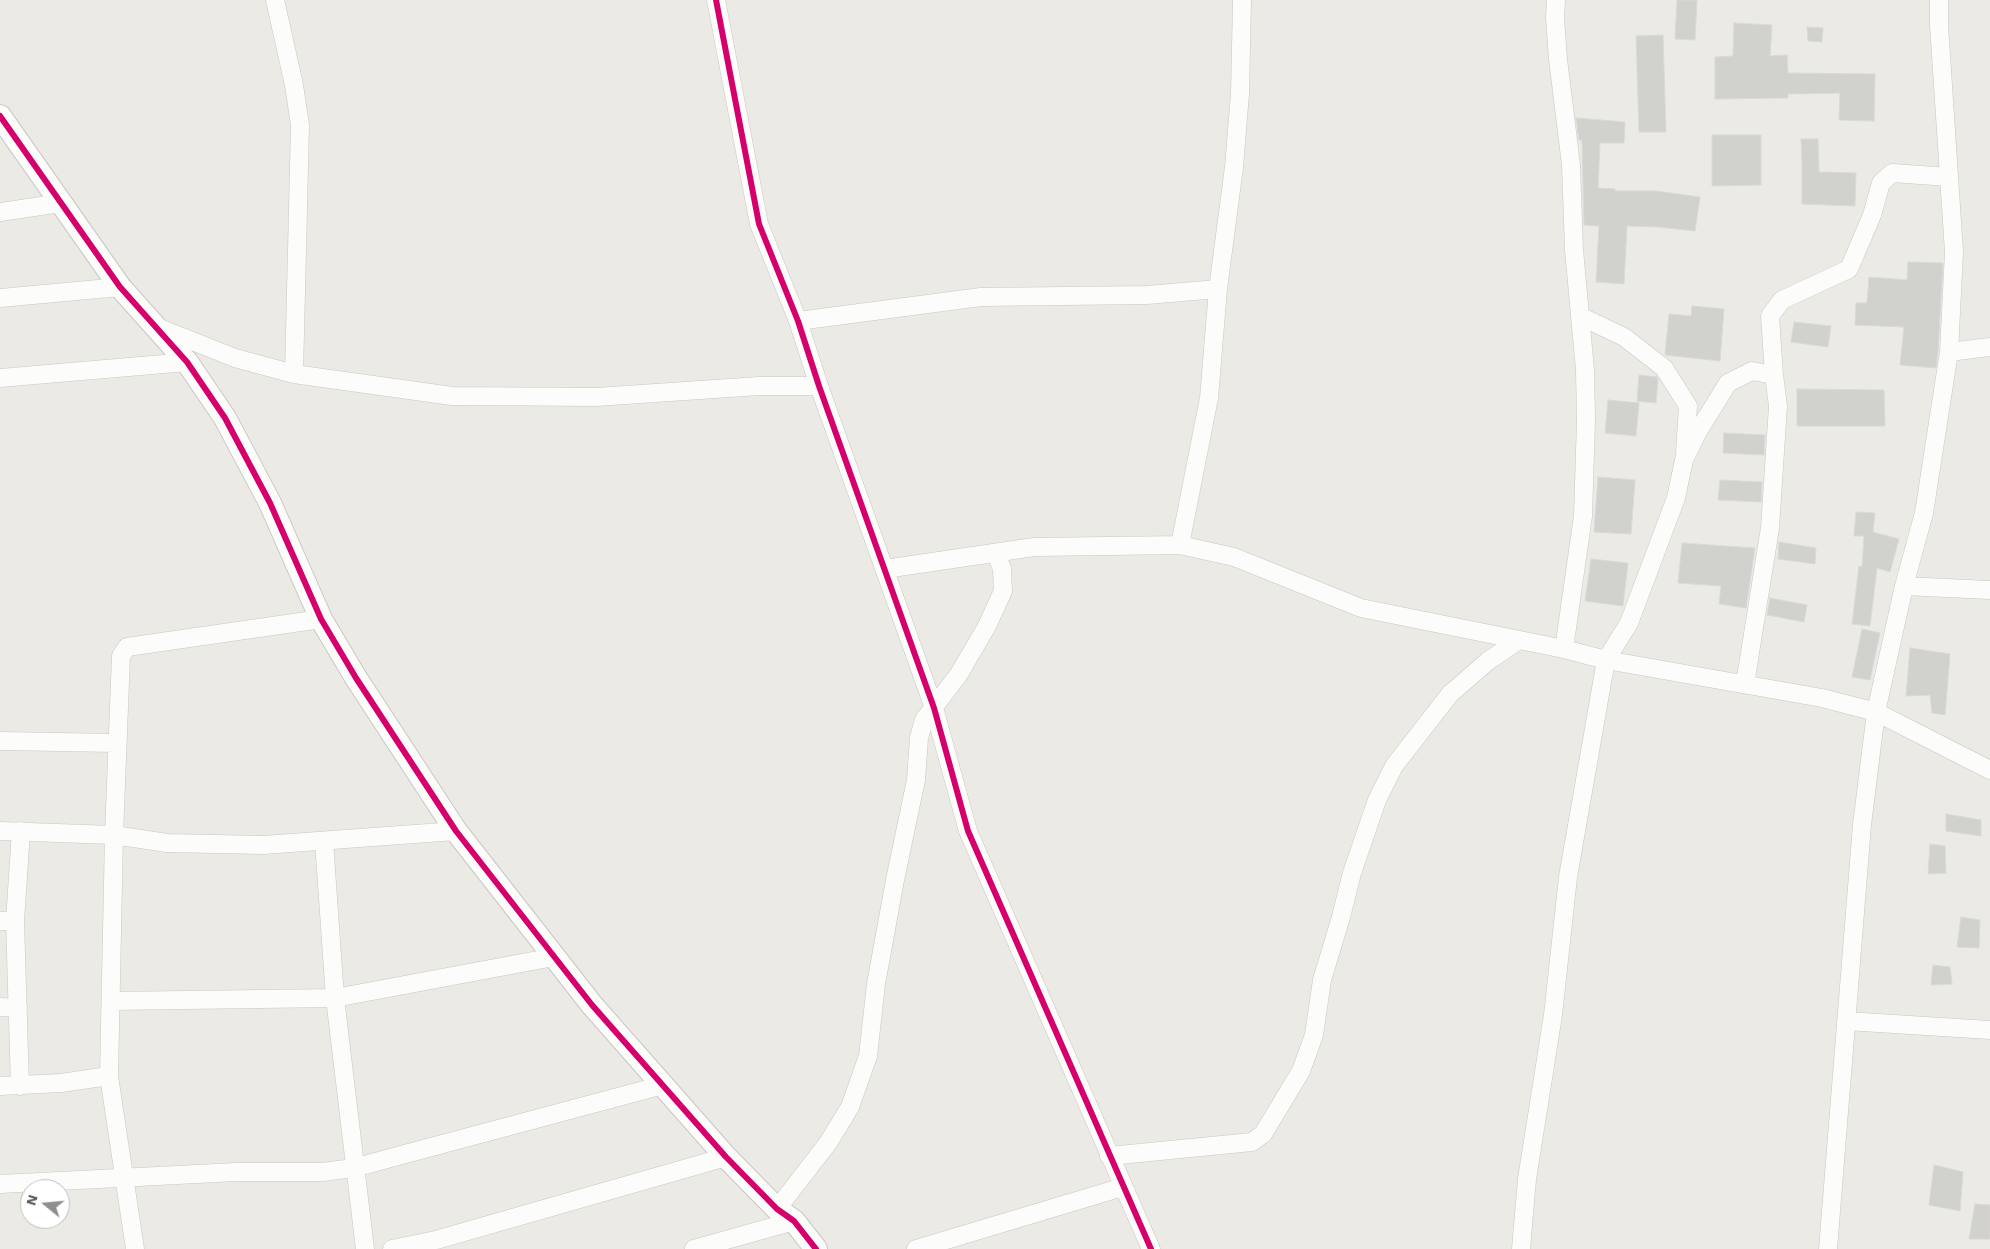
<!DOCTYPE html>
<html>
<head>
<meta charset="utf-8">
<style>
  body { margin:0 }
  #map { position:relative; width:1990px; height:1249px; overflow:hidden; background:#ebeae5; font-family:"Work Sans",sans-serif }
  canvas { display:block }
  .north { position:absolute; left:20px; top:1179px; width:50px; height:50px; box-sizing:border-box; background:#fff; border:1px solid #bdbfc1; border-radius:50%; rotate:287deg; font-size:14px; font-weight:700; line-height:20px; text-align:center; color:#5b5e63 }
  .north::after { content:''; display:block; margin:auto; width:18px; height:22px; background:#8d8f90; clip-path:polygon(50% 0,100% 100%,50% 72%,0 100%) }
</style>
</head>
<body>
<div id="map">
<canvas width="1990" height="1249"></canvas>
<div class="north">N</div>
</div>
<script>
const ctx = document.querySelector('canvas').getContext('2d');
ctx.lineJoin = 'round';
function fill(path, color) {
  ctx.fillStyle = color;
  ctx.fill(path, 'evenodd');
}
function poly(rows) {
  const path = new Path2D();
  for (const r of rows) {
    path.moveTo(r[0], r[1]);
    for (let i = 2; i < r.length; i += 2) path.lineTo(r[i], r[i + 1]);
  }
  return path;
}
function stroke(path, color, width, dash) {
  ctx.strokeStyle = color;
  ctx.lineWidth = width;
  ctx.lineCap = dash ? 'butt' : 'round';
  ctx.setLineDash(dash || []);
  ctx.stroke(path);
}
const building = poly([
  [1677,0,1697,0,1695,40,1675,39,1677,0],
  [1734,23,1772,25,1770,56,1787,55,1788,73,1875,74,1874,121,1839,120,1840,93,1788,94,1788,98,1715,99,1715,57,1733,56,1734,23],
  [1807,27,1823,28,1822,42,1808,41,1807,27],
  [1663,35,1666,132,1639,132,1636,36,1663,35],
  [1576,118,1625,122,1624,143,1600,143,1598,188,1615,189,1615,191,1656,191,1700,197,1695,231,1658,227,1627,226,1624,284,1596,282,1599,226,1584,225,1582,140,1579,140,1576,118],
  [1712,135,1761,135,1761,185,1712,186,1712,135],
  [1801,139,1818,139,1819,172,1856,173,1855,206,1802,204,1802,160,1801,139],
  [1908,262,1943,263,1938,351,1936,368,1900,365,1904,327,1855,325,1856,303,1867,303,1869,277,1907,280,1908,262],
  [1692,306,1724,309,1720,361,1665,355,1669,314,1691,316,1692,306],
  [1794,322,1831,326,1828,347,1791,342,1794,322],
  [1639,375,1657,377,1658,379,1656,403,1637,401,1639,375],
  [1797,389,1884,390,1885,426,1797,426,1797,389],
  [1608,400,1639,403,1636,436,1605,433,1608,400],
  [1724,433,1765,435,1764,455,1723,453,1724,433],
  [1598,477,1635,480,1631,534,1594,532,1598,477],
  [1720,480,1762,482,1761,502,1718,500,1720,480],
  [1856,512,1875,513,1873,532,1899,539,1890,572,1877,568,1870,626,1852,624,1859,566,1862,567,1864,536,1854,536,1856,512],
  [1779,542,1816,548,1815,564,1778,559,1779,542],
  [1682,543,1755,548,1746,608,1719,604,1721,586,1678,583,1682,543],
  [1591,559,1628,563,1623,606,1585,601,1591,559],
  [1770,598,1807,605,1804,622,1767,615,1770,598],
  [1862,629,1880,633,1870,680,1852,677,1862,629],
  [1910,648,1950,654,1945,715,1932,713,1930,695,1906,696,1910,648],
  [1946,814,1981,820,1981,836,1946,831,1946,814],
  [1930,844,1945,846,1946,873,1928,874,1930,844],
  [1961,917,1980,920,1979,948,1957,947,1961,917],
  [1933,965,1950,967,1952,984,1931,985,1933,965],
  [1934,1165,1963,1172,1960,1211,1929,1205,1934,1165],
  [1975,1204,1990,1205,1990,1239,1969,1239,1975,1204]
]);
const minor = poly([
  [275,0,294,85,300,125,294,374],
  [716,0,759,224,798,321,819,386,934,708,968,831,1151,1249],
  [1556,0,1555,18,1558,59,1571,165,1574,250,1585,370,1586,420,1583,516,1564,649],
  [0,212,61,203],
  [0,298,120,287],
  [1580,316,1624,337,1664,368,1688,406,1685,452],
  [798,321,981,297,1147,295,1218,289],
  [157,327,235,358,294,374,452,396,596,397,759,386,819,386],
  [1949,352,1990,347],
  [1774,375,1770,316,1782,300,1849,269,1872,215,1881,183,1892,173,1949,177],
  [0,378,187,362],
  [1180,545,1209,398,1218,289,1234,167,1240,94,1242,0],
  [885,569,1034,547,1180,545,1234,557,1361,608,1564,649,1606,660,1822,698,1876,712,1990,770],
  [1904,586,1990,590],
  [0,741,117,743],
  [0,831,114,835,167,843,263,845,456,831],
  [324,841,335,998,365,1249],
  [0,921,15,921],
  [111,1001,335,998,554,957],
  [0,1007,18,1008],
  [1846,1021,1990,1030],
  [0,1086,61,1083,109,1076],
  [20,1086,15,921,21,831],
  [1109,1156,1252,1142,1263,1134,1301,1071,1314,1035,1322,980,1341,917,1352,873,1377,800,1394,766,1450,694,1488,661,1519,640],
  [0,1184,236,1172,322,1172,354,1168,394,1157,663,1085],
  [777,1209,828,1143,850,1107,868,1056,876,984,895,880,916,780,919,738,924,720,959,674,987,626,1003,591,1002,569,996,553],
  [135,1249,109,1076,114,835,121,656,127,647,321,619],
  [392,1249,436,1240,726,1157],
  [694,1249,794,1221],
  [916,1249,1123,1187],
  [1521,1249,1527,1179,1553,1015,1568,877,1606,660,1629,623,1676,498,1684,460,1697,433,1728,383,1752,371,1774,375,1778,406,1770,528,1745,684],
  [1828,1249,1862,825,1876,712,1904,586,1924,513,1949,352,1954,252,1939,25,1939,0]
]);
const tertiary = poly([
  [0,116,120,287,187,362,225,418,270,503,321,619,356,678,456,831,592,1005,726,1157,777,1209,794,1221,816,1249]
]);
const cycleway = poly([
  [716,0,759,224,798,321,819,386,934,708,968,831,1151,1249],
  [0,116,120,287,187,362,225,418,270,503,321,619,356,678,456,831,592,1005,726,1157,777,1209,794,1221,816,1249]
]);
fill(building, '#d1d1ce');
stroke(building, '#dad9d4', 1);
stroke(minor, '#c7c7c6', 19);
stroke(tertiary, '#c7c7c6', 24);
stroke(minor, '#fcfcfb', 18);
stroke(tertiary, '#fcfcfb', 22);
stroke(cycleway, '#d6006c', 6);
</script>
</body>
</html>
